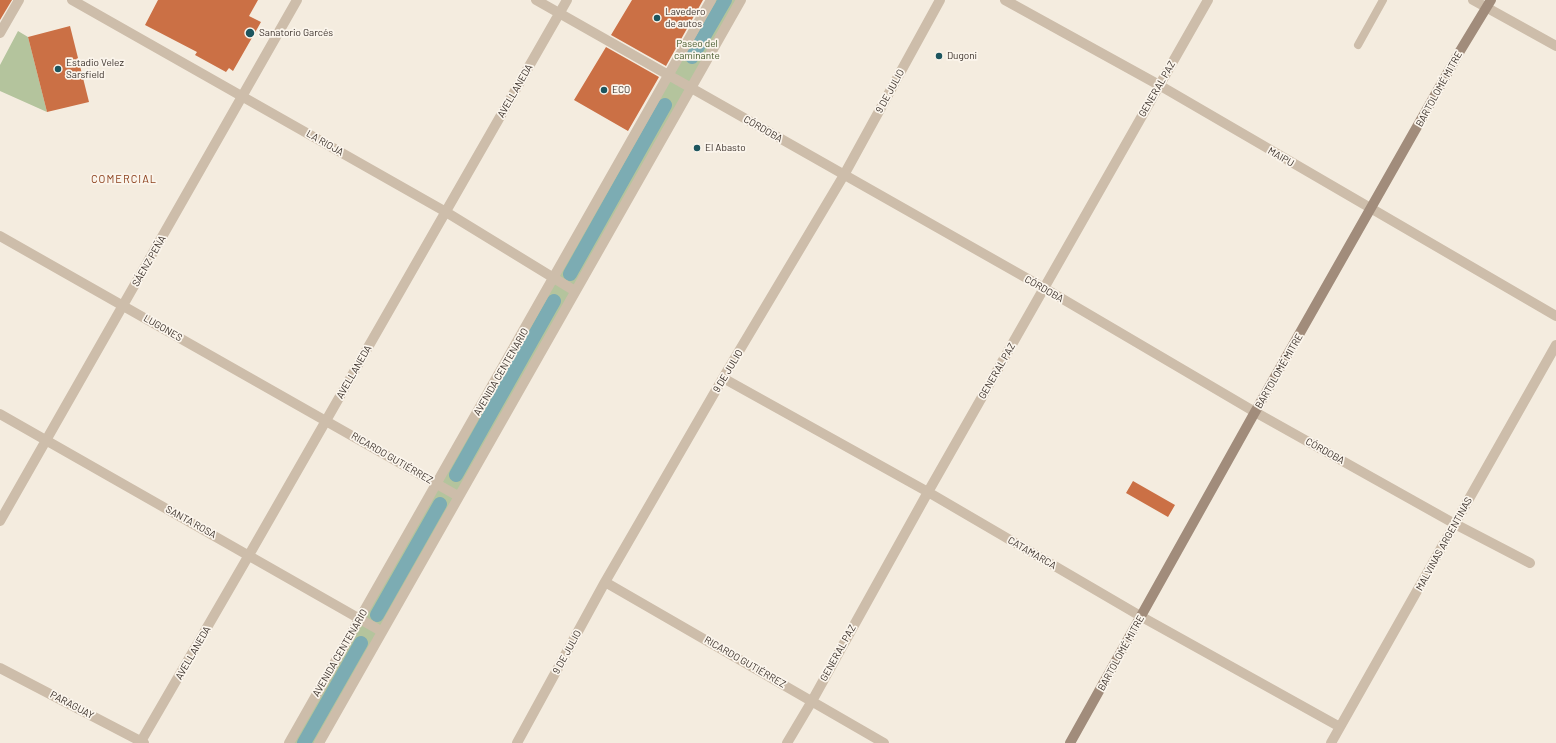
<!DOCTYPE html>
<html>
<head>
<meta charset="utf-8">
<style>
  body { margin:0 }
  canvas { display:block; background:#f4ecdf }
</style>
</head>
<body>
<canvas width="1556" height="743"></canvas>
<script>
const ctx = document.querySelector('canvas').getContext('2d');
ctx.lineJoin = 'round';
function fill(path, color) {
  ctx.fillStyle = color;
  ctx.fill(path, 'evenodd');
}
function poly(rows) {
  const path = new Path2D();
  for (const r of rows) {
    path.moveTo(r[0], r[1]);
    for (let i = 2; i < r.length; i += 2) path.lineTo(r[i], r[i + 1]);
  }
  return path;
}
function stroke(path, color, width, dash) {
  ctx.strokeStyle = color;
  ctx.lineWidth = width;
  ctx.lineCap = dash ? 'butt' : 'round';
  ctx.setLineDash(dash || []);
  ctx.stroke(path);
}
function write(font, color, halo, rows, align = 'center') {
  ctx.font = font + ' Barlow,sans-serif';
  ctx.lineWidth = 3.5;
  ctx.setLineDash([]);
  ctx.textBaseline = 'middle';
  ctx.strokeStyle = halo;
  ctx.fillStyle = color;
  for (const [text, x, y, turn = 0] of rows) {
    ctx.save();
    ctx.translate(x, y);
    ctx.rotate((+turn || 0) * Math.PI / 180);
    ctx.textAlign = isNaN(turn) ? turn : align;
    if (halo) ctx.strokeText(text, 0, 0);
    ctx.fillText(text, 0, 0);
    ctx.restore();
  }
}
const green = poly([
  [714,0,737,0,314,743,293,743],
  [18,31,28,37,47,112,0,91,0,65]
]);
const canal = poly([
  [692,57,725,0],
  [570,274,665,105],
  [456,475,554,301],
  [377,615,440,504],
  [304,743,361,643]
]);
const building = poly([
  [0,0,12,0,0,20],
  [158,0,258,0,249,16,261,22,233,71,229,68,226,72,195,55,197,52,145,25],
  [632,0,703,0,666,66,611,35],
  [70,26,89,102,47,112,28,37],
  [606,47,659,77,628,131,574,100],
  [1133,481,1175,505,1168,517,1126,493]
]);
const lane = poly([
  [1358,45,1383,0]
]);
const street = poly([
  [72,0,446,212,575,291],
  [536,0,1044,288,1255,412,1455,524,1530,563],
  [1005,0,1159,85,1556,316],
  [1473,0,1556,46],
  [0,33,19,0],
  [0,236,458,496],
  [723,378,928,492,1142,617,1340,727],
  [0,414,381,631],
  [0,521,297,0],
  [605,582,884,743],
  [0,668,144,743],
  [140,743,249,555,567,0],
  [289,743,711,0],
  [319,743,741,0],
  [517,743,605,582,723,378,844,175,940,0],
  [787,743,812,701,928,492,1208,0],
  [1331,743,1556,345]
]);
const secondary = poly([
  [1070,743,1255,412,1460,51,1491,0]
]);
const markers = [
  [657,18,4,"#1d555e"],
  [250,33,5,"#1d555e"],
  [939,56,4,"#1d555e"],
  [58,69,4,"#1d555e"],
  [604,90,4,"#1d555e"],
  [697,148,4,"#1d555e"]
];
const poiNames = [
  ["Lavedero",665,12],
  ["de autos",665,24],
  ["Sanatorio Garcés",259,33],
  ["Dugoni",947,56],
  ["Estadio Velez",66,63],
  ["Sarsfield",66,75],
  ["ECO",612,90],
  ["El Abasto",705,148]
];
const parkNames = [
  ["Paseo del",697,44],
  ["caminante",697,56]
];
const streetNames = [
  ["GENERAL PAZ",1157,89,-60],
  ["BARTOLOMÉ MITRE",1439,89,-61],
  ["AVELLANEDA",515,91,-60],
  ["9 DE JULIO",890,91,-61],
  ["CÓRDOBA",763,129,30],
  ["LA RIOJA",325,143,30],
  ["MAIPU",1281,157,30],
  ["SÁENZ PEÑA",149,261,-60],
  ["CÓRDOBA",1044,289,30],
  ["LUGONES",163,328,30],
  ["9 DE JULIO",728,371,-59],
  ["GENERAL PAZ",997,371,-60],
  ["BARTOLOMÉ MITRE",1279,371,-60],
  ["AVELLANEDA",354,372,-60],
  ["AVENIDA CENTENARIO",501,372,-60],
  ["CÓRDOBA",1325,451,29],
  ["RICARDO GUTIÉRREZ",392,458,30],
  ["SANTA ROSA",191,522,29],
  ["MALVINAS ARGENTINAS",1444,544,-61],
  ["CATAMARCA",1032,553,30],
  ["9 DE JULIO",567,652,-61],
  ["AVELLANEDA",193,653,-60],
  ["AVENIDA CENTENARIO",340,653,-60],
  ["GENERAL PAZ",838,653,-61],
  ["BARTOLOMÉ MITRE",1121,653,-61],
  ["RICARDO GUTIÉRREZ",745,662,30],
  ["PARAGUAY",72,705,28]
];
const neighbourhoodNames = [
  ["COMERCIAL",124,179]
];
fill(green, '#b4c49d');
stroke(canal, '#7cacb3', 14);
fill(building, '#cb7045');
stroke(lane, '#cdbdaa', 8);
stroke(street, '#cdbdaa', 10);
stroke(secondary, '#a18c7b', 10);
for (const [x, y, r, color] of markers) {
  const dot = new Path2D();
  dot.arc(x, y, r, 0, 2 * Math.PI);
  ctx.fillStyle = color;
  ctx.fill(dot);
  stroke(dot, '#fbf5ec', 1.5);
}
write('10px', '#3a302a', '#fbf5ec', poiNames, 'left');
write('10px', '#455a2c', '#fbf5ec', parkNames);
write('10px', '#3a302a', '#fbf5ec', streetNames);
ctx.letterSpacing = '1px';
write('11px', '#8d421e', '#fbf5ec', neighbourhoodNames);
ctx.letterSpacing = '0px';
</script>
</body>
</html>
